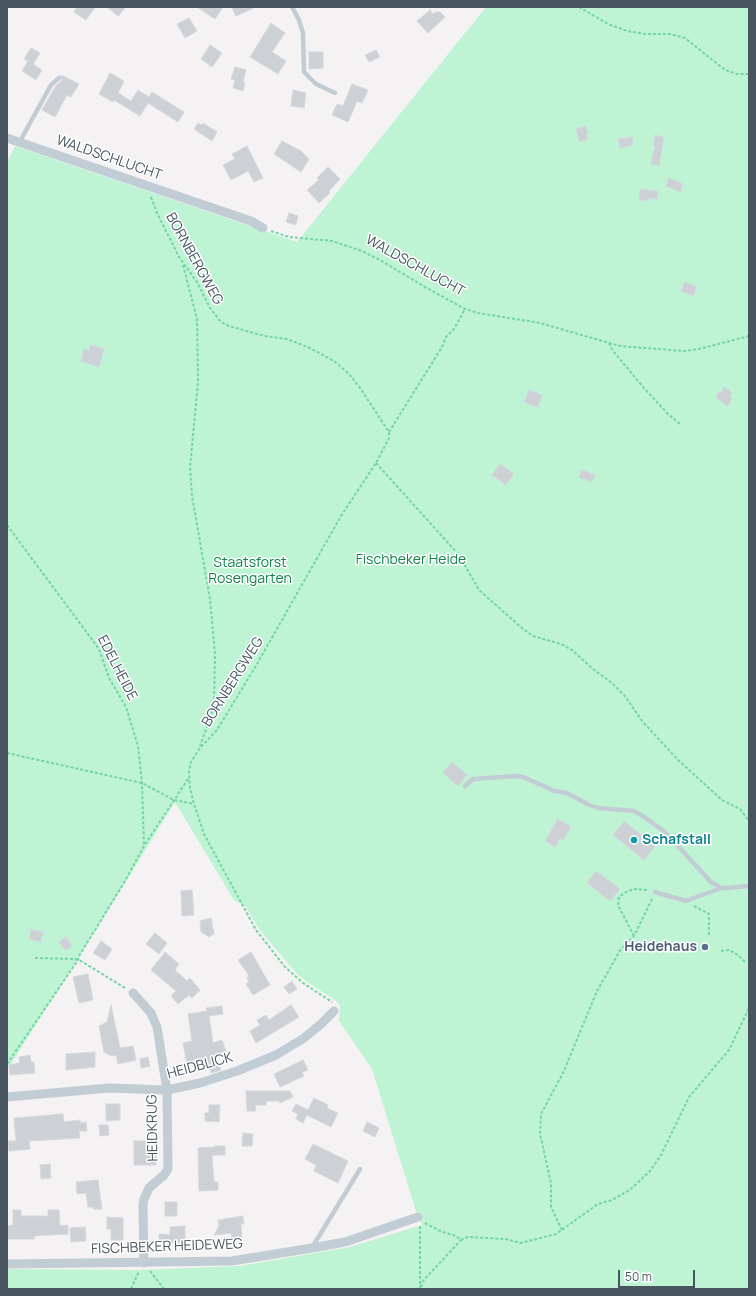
<!DOCTYPE html>
<html>
<head>
<meta charset="utf-8">
<style>
  body { margin:0 }
  #map { position:relative; width:756px; height:1296px; overflow:hidden; background:#f4f2f2; font-family:Manrope,sans-serif }
  canvas { display:block }
  .frame { position:absolute; inset:0; border:8px solid #485561; pointer-events:none }
  .scale { position:absolute; left:618px; top:1270px; width:77px; height:18px; box-sizing:border-box; border:2px solid #485561; border-top:0; padding-left:5px; font-size:12px; line-height:14px; white-space:nowrap; color:#485561; -webkit-text-stroke:3px #fff; paint-order:stroke }
</style>
</head>
<body>
<div id="map">
<canvas width="756" height="1296"></canvas>
<div class="frame"></div>
<div class="scale">50 m</div>
</div>
<script>
const ctx = document.querySelector('canvas').getContext('2d');
ctx.lineJoin = 'round';
function fill(path, color) {
  ctx.fillStyle = color;
  ctx.fill(path, 'evenodd');
}
function poly(rows) {
  const path = new Path2D();
  for (const r of rows) {
    path.moveTo(r[0], r[1]);
    for (let i = 2; i < r.length; i += 2) path.lineTo(r[i], r[i + 1]);
  }
  return path;
}
function stroke(path, color, width, dash) {
  ctx.strokeStyle = color;
  ctx.lineWidth = width;
  ctx.lineCap = dash ? 'butt' : 'round';
  ctx.setLineDash(dash || []);
  ctx.stroke(path);
}
function write(font, color, halo, rows, align = 'center') {
  ctx.font = font + ' Manrope,sans-serif';
  ctx.lineWidth = 3;
  ctx.setLineDash([]);
  ctx.textBaseline = 'middle';
  ctx.strokeStyle = halo;
  ctx.fillStyle = color;
  for (const [text, x, y, turn = 0] of rows) {
    ctx.save();
    ctx.translate(x, y);
    ctx.rotate((+turn || 0) * Math.PI / 180);
    ctx.textAlign = isNaN(turn) ? turn : align;
    if (halo) ctx.strokeText(text, 0, 0);
    ctx.fillText(text, 0, 0);
    ctx.restore();
  }
}
const green = poly([
  [486,7,749,7,749,1289,7,1289,7,1269,140,1270,240,1266,350,1247,422,1225,416,1211,372,1069,339,1021,340,1006,335,1000,307,982,297,974,259,929,246,907,234,900,175,802,88,943,7,1070,7,163,15,146,297,242]
]);
const building = poly([
  [77,7,95,7,86,20,74,12,77,7],
  [107,7,126,7,118,16,107,7],
  [197,7,223,7,215,19,197,7],
  [232,7,256,7,236,16,232,7],
  [430,10,433,14,436,12,440,12,445,17,428,33,417,21,430,10],
  [189,18,197,31,185,38,177,24,189,18],
  [271,23,285,33,272,52,286,61,278,74,250,57,271,23],
  [210,45,222,53,212,67,201,59,210,45],
  [31,48,40,53,33,64,42,70,36,80,22,71,28,61,24,59,31,48],
  [376,50,380,57,369,62,365,55,376,50],
  [309,52,323,52,323,68,309,69,309,52],
  [235,67,246,70,243,82,245,83,243,91,233,88,235,80,231,79,235,67],
  [110,73,124,81,118,93,131,101,138,90,149,97,152,92,184,112,178,122,148,103,140,116,114,100,113,102,99,94,110,73],
  [61,75,79,84,71,97,67,95,55,117,42,110,55,87,62,80,61,75],
  [352,84,368,90,362,103,357,101,348,122,332,115,337,104,343,106,352,84],
  [293,90,306,93,304,108,291,106,293,90],
  [198,123,202,125,203,123,217,132,212,141,194,129,198,123],
  [586,126,588,134,586,134,588,139,579,142,576,129,586,126],
  [655,135,664,137,659,166,651,164,655,146,653,146,655,135],
  [632,137,633,145,620,148,618,139,632,137],
  [282,141,301,151,309,159,301,172,274,154,282,141],
  [247,146,263,178,254,182,248,171,231,180,223,165,235,159,232,154,247,146],
  [328,167,340,179,329,191,330,193,319,203,307,190,319,180,317,178,328,167],
  [669,178,683,184,680,192,666,186,669,178],
  [640,189,658,191,657,199,648,198,648,201,639,200,640,189],
  [289,213,298,216,296,225,286,222,289,213],
  [685,282,697,287,693,296,681,291,685,282],
  [91,345,104,349,99,367,81,361,84,349,89,351,91,345],
  [724,387,732,392,730,396,732,398,728,406,716,398,719,391,722,392,724,387],
  [529,390,542,395,538,407,524,402,529,390],
  [500,464,514,474,506,485,492,475,500,464],
  [582,470,595,475,592,482,579,477,582,470],
  [452,762,467,775,458,786,443,773,452,762],
  [558,819,571,827,563,840,560,838,555,847,545,841,558,819],
  [624,821,655,846,644,860,613,835,624,821],
  [596,871,620,889,610,901,587,883,596,871],
  [192,890,194,915,182,916,181,891,192,890],
  [211,918,214,934,209,937,201,932,200,921,211,918],
  [31,930,43,932,41,942,29,939,31,930],
  [155,933,167,943,159,954,146,944,155,933],
  [66,937,72,946,65,950,59,942,66,937],
  [101,941,112,949,105,960,93,953,101,941],
  [165,952,179,964,175,970,187,981,190,978,200,990,192,998,189,995,178,1004,171,996,176,991,151,970,165,952],
  [251,952,270,985,253,995,246,984,249,982,247,978,248,977,248,974,238,960,251,952],
  [88,974,93,1000,79,1003,73,977,88,974],
  [292,981,297,989,289,994,284,987,292,981],
  [111,1005,120,1048,133,1046,136,1060,118,1064,116,1055,111,1056,104,1052,99,1026,107,1022,111,1005],
  [291,1005,299,1017,256,1043,250,1031,260,1025,257,1020,266,1015,269,1020,291,1005],
  [222,1006,223,1014,209,1016,213,1043,222,1040,226,1051,215,1055,221,1070,211,1073,206,1060,187,1064,183,1043,192,1041,188,1014,207,1011,206,1008,222,1006],
  [95,1052,95,1067,66,1070,66,1054,95,1052],
  [30,1055,31,1062,34,1062,35,1073,10,1075,9,1065,20,1063,19,1057,30,1055],
  [148,1057,150,1066,141,1068,140,1059,148,1057],
  [303,1060,308,1070,302,1072,304,1076,280,1087,274,1074,303,1060],
  [246,1091,290,1091,293,1097,280,1103,279,1101,266,1101,266,1105,255,1105,256,1111,247,1111,246,1091],
  [314,1098,328,1105,327,1108,338,1113,331,1127,307,1115,303,1123,296,1119,298,1114,292,1111,296,1104,308,1110,314,1098],
  [106,1104,120,1104,120,1120,106,1121,106,1104],
  [209,1105,220,1105,219,1122,205,1121,205,1113,209,1113,209,1105],
  [63,1114,64,1122,80,1120,80,1123,86,1122,87,1131,79,1131,80,1138,29,1141,30,1149,9,1151,8,1141,16,1141,14,1118,63,1114],
  [367,1122,379,1128,375,1137,363,1131,367,1122],
  [99,1125,108,1125,109,1135,100,1136,99,1125],
  [243,1133,253,1134,252,1146,242,1146,243,1133],
  [134,1141,149,1141,149,1152,156,1152,156,1165,134,1165,134,1141],
  [313,1144,348,1161,338,1183,314,1171,316,1165,305,1159,313,1144],
  [215,1146,225,1146,225,1155,212,1155,214,1182,218,1182,218,1190,199,1191,198,1148,215,1147,215,1146],
  [50,1164,51,1178,41,1179,40,1165,50,1164],
  [98,1180,102,1209,93,1209,93,1207,88,1207,86,1193,77,1194,76,1182,98,1180],
  [165,1202,177,1202,177,1216,165,1216,165,1202],
  [13,1210,21,1210,21,1216,48,1216,48,1210,59,1210,60,1226,68,1225,68,1234,34,1236,34,1239,7,1239,7,1226,13,1225,13,1210],
  [243,1216,244,1224,241,1224,242,1238,232,1240,231,1233,214,1235,219,1226,218,1220,243,1216],
  [107,1217,123,1218,123,1240,111,1240,111,1229,107,1229,107,1217],
  [185,1226,185,1243,159,1243,159,1234,170,1235,170,1227,185,1226],
  [85,1227,86,1241,71,1242,70,1228,85,1227]
]);
const path = poly([
  [579,7,608,24,627,31,645,34,670,34,685,38,725,70,737,74,749,74],
  [151,197,157,213,179,257,197,282,210,308,221,322,229,326,264,336,287,339,310,348,334,361,349,374,360,388,389,432,389,438,376,463,341,516,257,664,217,730,200,748,191,762,189,772,190,788,194,804,204,834,256,930,285,967,303,983,332,1002],
  [271,231,289,237,332,241,362,251,380,260,425,287,465,309,478,313,540,323,620,346,684,351,699,349,749,336],
  [183,265,197,319,198,382,190,468,192,496,210,599,215,654,214,707,200,746],
  [609,343,613,351,644,388,668,414,680,424],
  [389,432,442,347,446,337,454,329,465,309],
  [376,463,459,555,479,590,523,629,533,636,561,644,572,650,593,669,612,683,624,695,643,722,678,760,722,800,740,809,749,821],
  [7,525,99,649,109,678,126,707,138,746,142,783,144,846],
  [7,753,142,783,174,800,194,804],
  [694,906,709,914,709,936],
  [634,936,618,905,619,897,626,892,634,889,648,890],
  [721,951,729,950,738,955,745,962],
  [35,958,75,959,81,961,125,988],
  [7,1064,78,960,79,956,125,881,144,846,188,779],
  [425,1223,440,1231,456,1236,461,1240,468,1237,505,1239,521,1243,556,1234,598,1204,612,1200,631,1189,650,1171,661,1155,689,1097,729,1050,749,1008],
  [420,1226,420,1289],
  [562,1230,551,1207,551,1183,540,1134,541,1114,563,1073,597,991,621,949,634,936,653,897],
  [150,1271,164,1289],
  [421,1287,423,1281,461,1240],
  [131,1289,139,1271]
]);
const service = poly([
  [292,7,299,20,303,33,304,72,316,84,335,93],
  [19,143,51,85,59,78],
  [465,786,473,779,516,776,523,777,555,791,567,793,587,804,598,808,634,811,646,818,666,833,711,882,721,888],
  [655,892,686,901,721,888,728,888,749,886],
  [313,1246,360,1169]
]);
const minor = poly([
  [7,138,251,221,263,228],
  [133,993,151,1013,157,1027,167,1090,168,1169,164,1175,149,1188,144,1199,143,1205,144,1263],
  [7,1097,109,1088,167,1090,200,1083,237,1071,276,1055,304,1038,321,1024,334,1011],
  [7,1264,232,1261,312,1248,345,1242,418,1217]
]);
const markers = [
  [634,840,4,"#0f9aa8"],
  [705,947,4,"#5c6f8a"]
];
const streetNames = [
  ["WALDSCHLUCHT",109,158,19],
  ["BORNBERGWEG",194,259,61],
  ["WALDSCHLUCHT",415,266,29],
  ["EDELHEIDE",117,668,63],
  ["BORNBERGWEG",233,682,-58],
  ["HEIDBLICK",200,1066,-15],
  ["HEIDKRUG",153,1128,-91],
  ["FISCHBEKER HEIDEWEG",167,1247,-2]
];
const parkNames = [
  ["Fischbeker Heide",411,560],
  ["Staatsforst",250,563],
  ["Rosengarten",250,579]
];
const cultureNames = [
  ["Schafstall",642,840]
];
const serviceNames = [
  ["Heidehaus",697,947]
];
fill(green, '#bef4d3');
fill(building, '#cdd1d6');
stroke(building, '#d5d8dd', 1);
stroke(path, '#73d5a5', 2, [3, 2]);
stroke(service, '#c2ccd4', 4.5);
stroke(minor, '#c2ccd4', 9);
for (const [x, y, r, color] of markers) {
  const dot = new Path2D();
  dot.arc(x, y, r, 0, 2 * Math.PI);
  ctx.fillStyle = color;
  ctx.fill(dot);
  stroke(dot, '#fff', 1.5);
}
write('14px', '#485561', '#fff', streetNames);
write('14px', '#10854a', '#fff', parkNames);
write('bold 14px', '#0d838f', '#fff', cultureNames, 'left');
write('bold 14px', '#4e5e75', '#fff', serviceNames, 'right');
</script>
</body>
</html>
